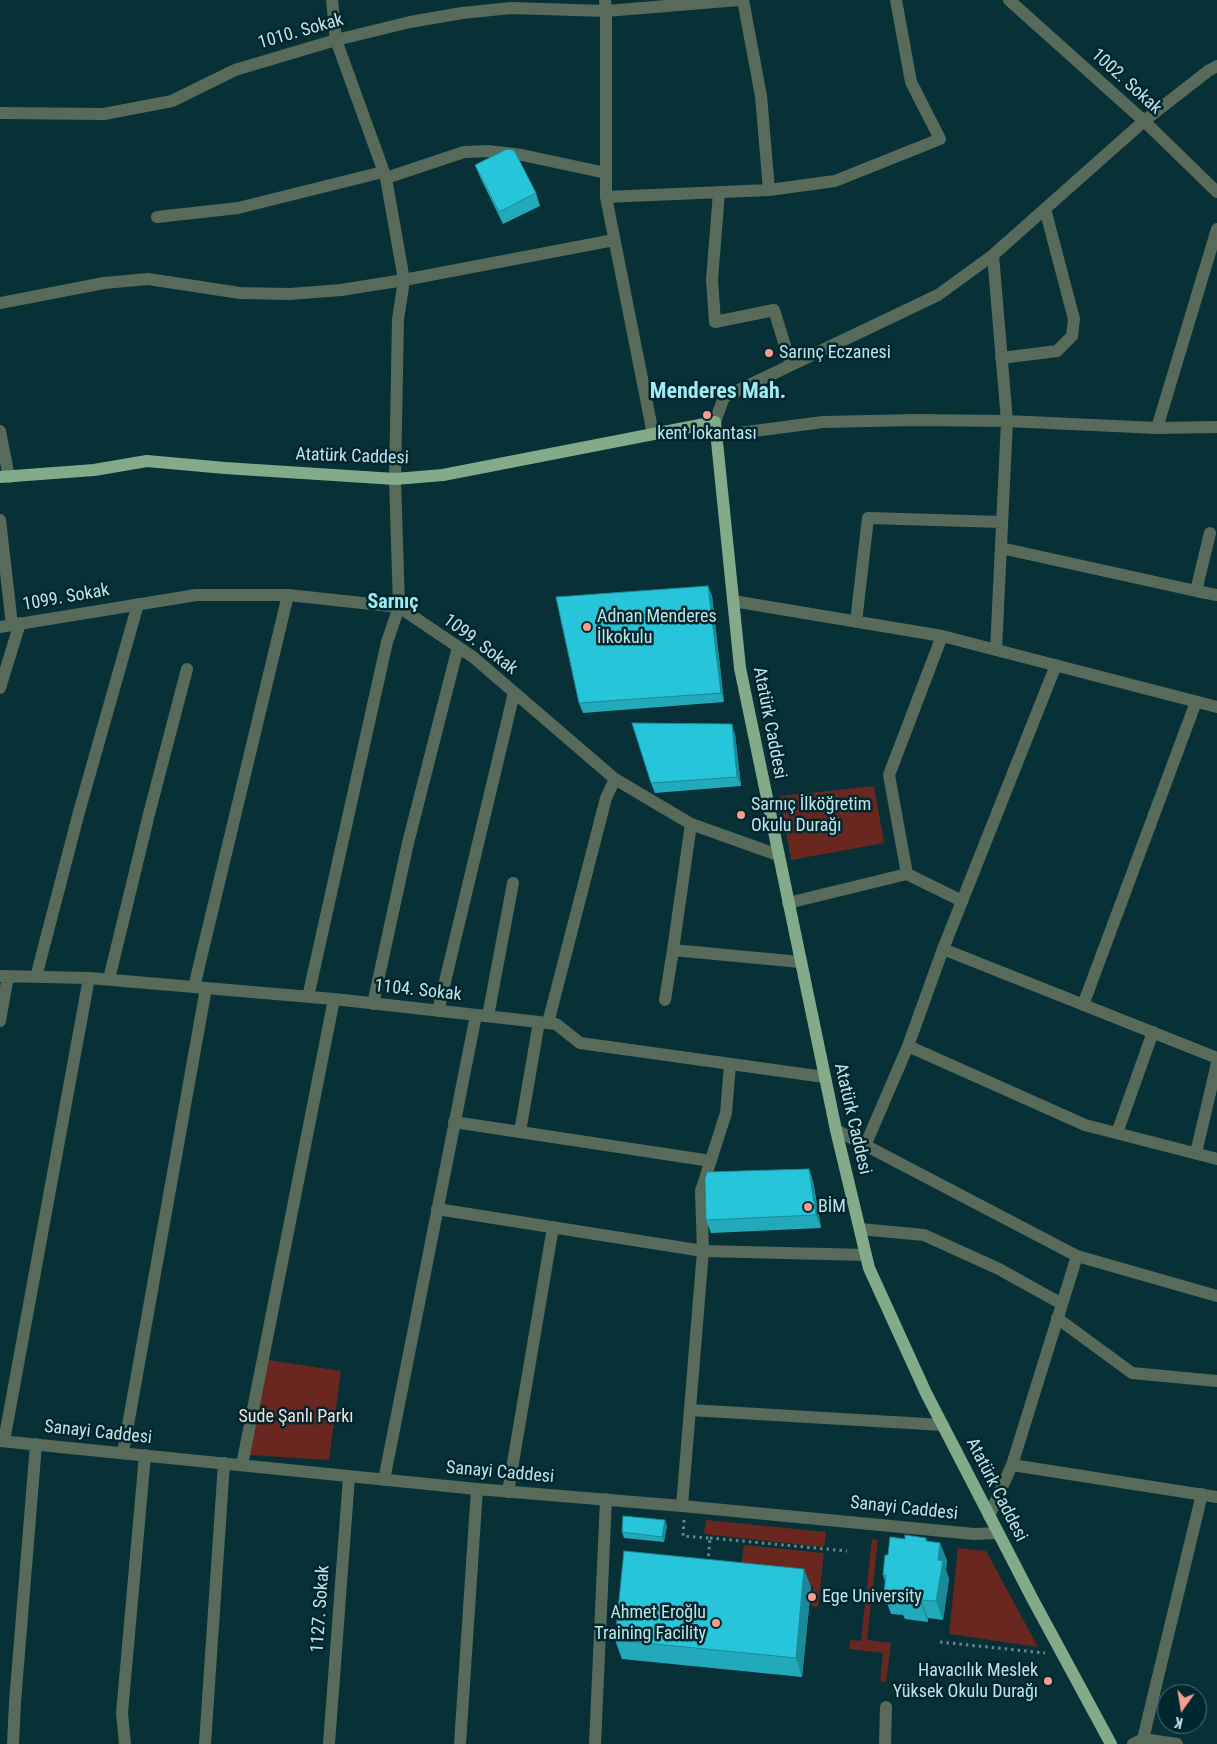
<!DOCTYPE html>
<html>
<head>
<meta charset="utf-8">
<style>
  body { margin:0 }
  #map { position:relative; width:1217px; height:1744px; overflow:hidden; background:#073137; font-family:"Roboto Condensed",sans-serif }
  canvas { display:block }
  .north { position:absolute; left:1157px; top:1684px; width:50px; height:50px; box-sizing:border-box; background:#00272d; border:1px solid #4d7278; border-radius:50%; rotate:193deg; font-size:14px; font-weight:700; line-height:20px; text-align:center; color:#c0e3e8 }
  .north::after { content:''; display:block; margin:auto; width:18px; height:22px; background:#f59d90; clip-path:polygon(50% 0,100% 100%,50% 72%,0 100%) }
</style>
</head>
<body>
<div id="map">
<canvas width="1217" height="1744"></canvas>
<div class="north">K</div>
</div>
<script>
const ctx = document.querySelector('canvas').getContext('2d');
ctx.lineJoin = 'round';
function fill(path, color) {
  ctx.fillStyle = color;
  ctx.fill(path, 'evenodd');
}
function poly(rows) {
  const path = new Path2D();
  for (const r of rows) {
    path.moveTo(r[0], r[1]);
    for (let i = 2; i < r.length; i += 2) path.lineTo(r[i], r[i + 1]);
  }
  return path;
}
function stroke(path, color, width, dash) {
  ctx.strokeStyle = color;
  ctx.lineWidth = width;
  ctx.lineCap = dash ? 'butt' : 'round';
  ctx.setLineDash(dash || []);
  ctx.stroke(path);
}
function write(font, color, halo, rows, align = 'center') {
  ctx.font = font + ' "Roboto Condensed",sans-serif';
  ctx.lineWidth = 5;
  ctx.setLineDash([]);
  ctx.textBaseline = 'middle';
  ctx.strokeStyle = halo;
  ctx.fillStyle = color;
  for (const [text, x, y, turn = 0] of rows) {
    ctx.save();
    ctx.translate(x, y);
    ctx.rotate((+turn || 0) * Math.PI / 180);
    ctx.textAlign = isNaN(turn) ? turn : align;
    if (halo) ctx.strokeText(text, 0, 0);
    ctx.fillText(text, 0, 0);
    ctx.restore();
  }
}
const green = poly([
  [874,786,884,843,791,860,780,796],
  [268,1360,341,1371,329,1460,250,1455],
  [706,1520,826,1532,824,1547,704,1534],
  [872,1539,878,1540,867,1640,891,1643,886,1682,880,1681,883,1653,849,1649,850,1640,861,1641],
  [744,1545,824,1553,818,1607,811,1606,813,1586,739,1579],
  [958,1548,986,1551,1038,1647,949,1634]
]);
const path = poly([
  [684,1520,683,1536,710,1538,708,1562],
  [710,1538,847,1551],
  [940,1642,1045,1653]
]);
const minor = poly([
  [605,0,606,11,606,197,653,434],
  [743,0,761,96,769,190],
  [1009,0,1144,121,1217,192],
  [0,113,104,114,172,101,235,70,336,40,410,22,462,13,511,8,606,11,739,0],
  [386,178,464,152,488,151,522,155,606,173],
  [719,192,712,280,715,322,774,310,791,365],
  [606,197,769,190,835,181,940,139,911,82,896,0],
  [157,217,238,208,383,172],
  [993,255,1007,421,996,650],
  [0,303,104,283,148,279,240,293,290,294,341,290,404,280,614,240],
  [1001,358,1057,351,1072,336,1074,319,1045,209],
  [715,422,724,397,938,295,993,255,1144,121,1208,71,1217,66],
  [1157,428,1217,229],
  [0,431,9,477],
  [716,436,823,422,916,420,1007,421,1157,428,1217,427],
  [0,520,12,625],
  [1001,548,1196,591,1210,533],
  [1196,591,1217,595],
  [733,601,942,636,1217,707],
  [856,622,868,518,1002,522],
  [0,627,196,595,288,595,399,607,473,657,615,779,691,824,778,855],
  [0,688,20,623],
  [691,824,673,950,800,962],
  [907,874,889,775,942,636],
  [788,903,907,874,962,901],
  [943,949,1217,1058],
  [0,976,89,978,334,999,548,1023,556,1024,580,1043,824,1077],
  [36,977,79,812,138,604],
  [109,979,149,814,187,669],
  [194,987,288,595],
  [308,997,387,642,399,607,395,479,398,319,404,280,386,178,336,40,332,0],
  [665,1000,673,950],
  [373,1004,408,843,458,647],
  [1083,1005,1196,702],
  [438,1011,514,693],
  [488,1016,513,883],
  [0,1021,8,976],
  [548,1023,606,798,615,779],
  [908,1046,1085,1125,1217,1159],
  [454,1122,711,1161],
  [836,1130,1077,1256,1217,1296],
  [520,1132,539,1022],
  [1117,1133,1153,1032],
  [865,1146,908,1046,943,949,1056,665],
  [1196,1153,1217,1063],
  [437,1209,703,1251,866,1255],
  [860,1229,924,1235,999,1269,1062,1304],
  [1057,1318,1132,1373,1217,1381],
  [690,1410,943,1425],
  [0,1441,477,1489,682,1506,974,1534,998,1533],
  [4,1441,89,978],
  [123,1453,206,988],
  [242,1465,334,999],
  [1012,1465,1217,1497],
  [384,1480,476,1015],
  [508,1492,553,1227],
  [682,1506,703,1251,701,1191,726,1113,730,1064],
  [989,1516,1012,1465,1077,1256],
  [1143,1739,1202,1494],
  [13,1744,15,1702,36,1444],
  [125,1744,122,1713,145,1455],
  [205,1744,224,1463],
  [329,1744,349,1477],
  [460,1744,477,1489],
  [595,1744,606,1499],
  [885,1744,886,1707],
  [1133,1744,1143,1739,1177,1744]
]);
const major = poly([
  [0,477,94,470,147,461,225,468,395,479,443,475,715,422,740,668,836,1130,869,1268,926,1393,1032,1598,1111,1744]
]);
const wall = poly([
  [475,165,536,193,540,206,503,224,480,177],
  [708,586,712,596,724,702,583,713,579,703],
  [735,734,741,786,655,793,651,783],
  [809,1169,813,1181,821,1228,711,1233,706,1220],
  [667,1525,664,1542,624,1538,622,1532],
  [926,1538,927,1541,940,1543,947,1561,946,1570,949,1579,943,1620,928,1618,928,1622,905,1619,903,1615,891,1614,884,1595,885,1582,883,1575,888,1555,905,1539],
  [811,1587,802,1677,622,1659,615,1640]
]);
const shadedWall = poly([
  [708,586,712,596,724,702,721,693],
  [732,724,735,734,741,786,737,777],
  [809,1169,813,1181,821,1228,816,1215],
  [665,1520,667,1525,664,1542,662,1537],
  [940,1543,947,1561,946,1570,949,1579,943,1620,936,1601,938,1560],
  [804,1569,811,1587,802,1677,796,1658],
  [921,1600,928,1618,928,1622,921,1603]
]);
const building = poly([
  [507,149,514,150,536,193,499,212,475,165,507,149],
  [708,586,721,693,579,703,556,597,708,586],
  [632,723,732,724,737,777,651,783,632,723],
  [809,1169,816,1215,706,1220,705,1179,707,1172,809,1169],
  [623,1516,665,1520,662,1537,622,1532,623,1516],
  [905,1535,926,1538,926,1541,940,1543,938,1560,943,1561,936,1601,921,1600,921,1603,898,1600,898,1597,884,1595,886,1575,883,1575,885,1555,888,1555,890,1537,905,1539,905,1535],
  [624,1551,804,1569,796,1658,615,1640,624,1551]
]);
const markers = [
  [769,353,5,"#f59d90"],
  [707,415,5,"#f59d90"],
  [587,627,5,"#f59d90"],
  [741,815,5,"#f59d90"],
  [808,1207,5,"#f59d90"],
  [812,1597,5,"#f59d90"],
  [716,1623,5,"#f59d90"],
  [1048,1681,5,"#f59d90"]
];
const streetNames = [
  ["1010. Sokak",301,32,-16],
  ["1002. Sokak",1126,82,42],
  ["Atatürk Caddesi",352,457,2],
  ["1099. Sokak",66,598,-10],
  ["1099. Sokak",480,645,37],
  ["Atatürk Caddesi",769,723,79],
  ["1104. Sokak",418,991,6],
  ["Atatürk Caddesi",852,1119,77],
  ["Sanayi Caddesi",98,1433,6],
  ["Sanayi Caddesi",500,1473,5],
  ["Atatürk Caddesi",996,1490,63],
  ["Sanayi Caddesi",904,1509,6],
  ["1127. Sokak",321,1609,-86]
];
const poiNames = [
  ["Sarınç Eczanesi",779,353],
  ["kent lokantası",707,434,"center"],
  ["Adnan Menderes",597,617],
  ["İlkokulu",597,638],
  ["Sarnıç İlköğretim",751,805],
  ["Okulu Durağı",751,826],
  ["BİM",818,1207],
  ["Ege University",822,1597],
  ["Ahmet Eroğlu",706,1613,"right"],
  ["Training Facility",706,1634,"right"],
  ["Havacılık Meslek",1038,1671,"right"],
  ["Yüksek Okulu Durağı",1038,1692,"right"]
];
const parkNames = [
  ["Sude Şanlı Parkı",296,1417]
];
const quarterNames = [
  ["Sarnıç",393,603]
];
const districtNames = [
  ["Menderes Mah.",718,392]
];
fill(green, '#692720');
stroke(path, '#62888e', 3, [2.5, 4]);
stroke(minor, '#586b5a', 12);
stroke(major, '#83aa89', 12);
fill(wall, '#22a9bb');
fill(shadedWall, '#1b8a98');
fill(building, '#27c5d9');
stroke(building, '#1b8a98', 1);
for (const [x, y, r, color] of markers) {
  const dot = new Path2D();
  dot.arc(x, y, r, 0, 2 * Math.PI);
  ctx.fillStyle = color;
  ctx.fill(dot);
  stroke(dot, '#00272d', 2);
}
write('18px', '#c0e3e8', '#00272d', streetNames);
write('18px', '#c0e3e8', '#00272d', poiNames, 'left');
write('18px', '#f8ddd9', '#00272d', parkNames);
write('bold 20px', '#a0eaf6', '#00272d', quarterNames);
write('bold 22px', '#a0eaf6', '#00272d', districtNames);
</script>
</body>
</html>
